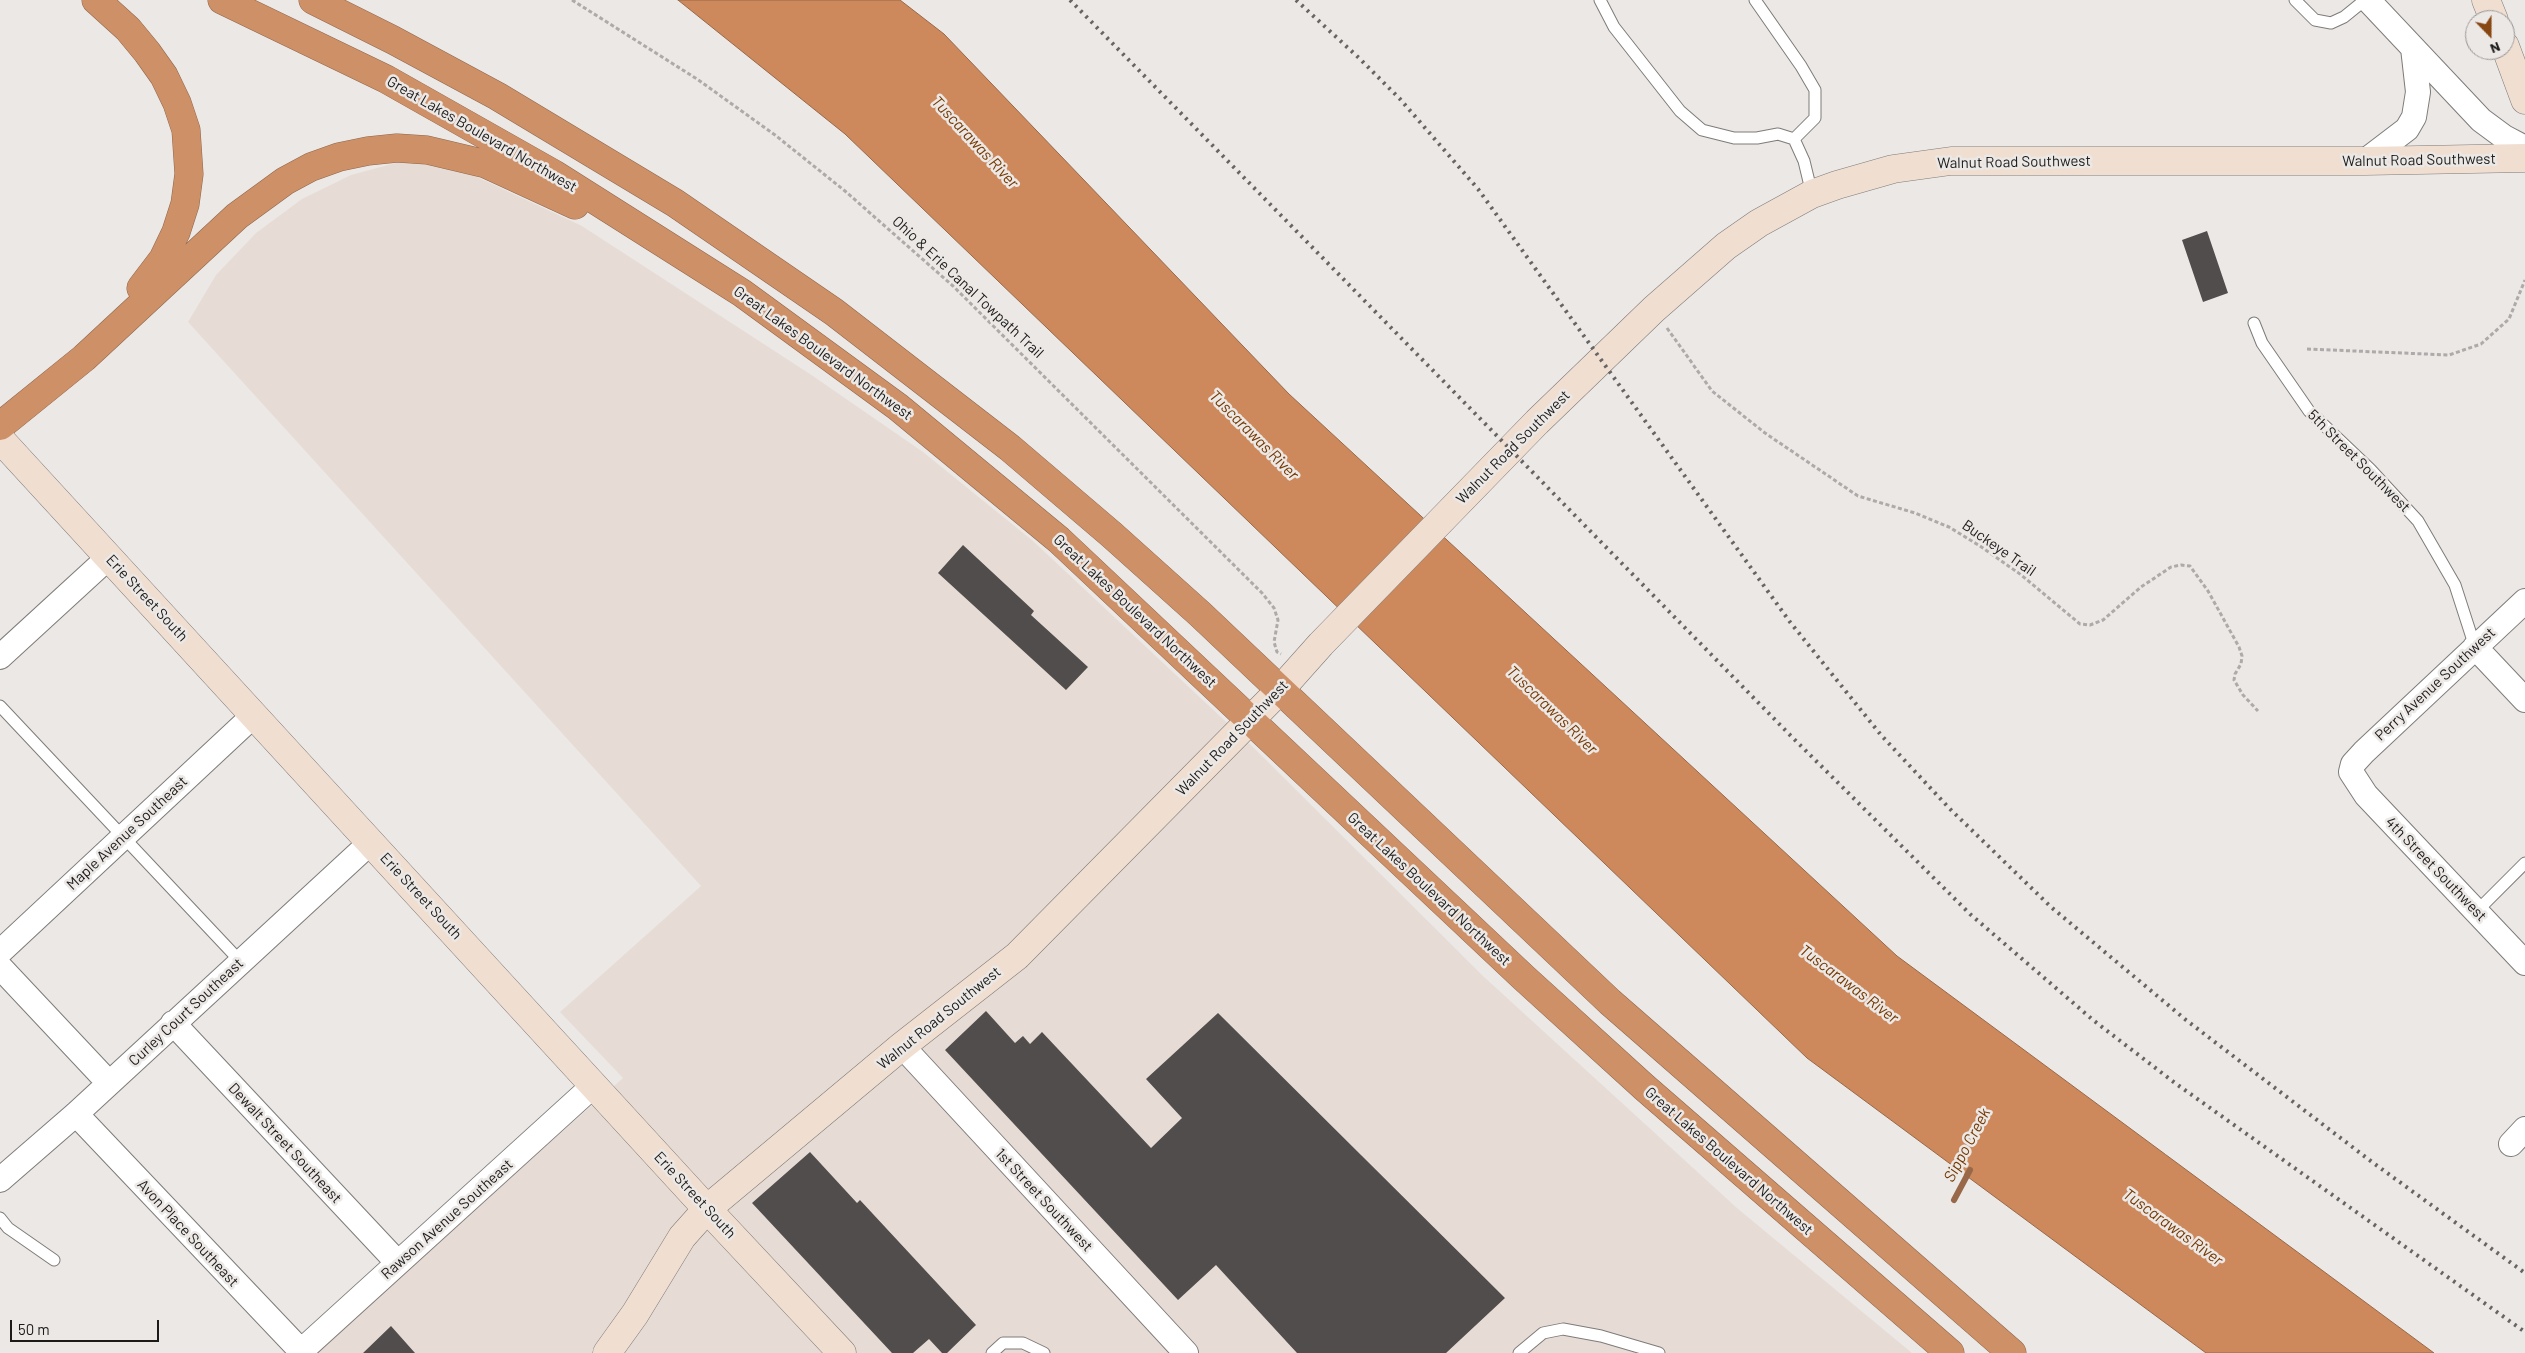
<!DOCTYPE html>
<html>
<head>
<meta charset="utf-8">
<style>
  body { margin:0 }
  #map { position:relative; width:2525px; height:1353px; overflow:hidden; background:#ebe8e6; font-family:Barlow,sans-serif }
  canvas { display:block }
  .north { position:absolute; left:2465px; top:10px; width:50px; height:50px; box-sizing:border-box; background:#ebe8e6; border:1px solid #989694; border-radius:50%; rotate:158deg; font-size:14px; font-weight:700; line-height:20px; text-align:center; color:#1c1b1a }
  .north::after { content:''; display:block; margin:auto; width:18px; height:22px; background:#884712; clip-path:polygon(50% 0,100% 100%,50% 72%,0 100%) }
  .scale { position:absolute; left:10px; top:1320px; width:149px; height:22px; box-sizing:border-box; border:2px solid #1c1b1a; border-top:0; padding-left:6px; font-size:15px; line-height:18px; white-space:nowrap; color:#1c1b1a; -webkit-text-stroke:4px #ebe8e6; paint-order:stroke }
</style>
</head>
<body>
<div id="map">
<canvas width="2525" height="1353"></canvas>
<div class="north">N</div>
<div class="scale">50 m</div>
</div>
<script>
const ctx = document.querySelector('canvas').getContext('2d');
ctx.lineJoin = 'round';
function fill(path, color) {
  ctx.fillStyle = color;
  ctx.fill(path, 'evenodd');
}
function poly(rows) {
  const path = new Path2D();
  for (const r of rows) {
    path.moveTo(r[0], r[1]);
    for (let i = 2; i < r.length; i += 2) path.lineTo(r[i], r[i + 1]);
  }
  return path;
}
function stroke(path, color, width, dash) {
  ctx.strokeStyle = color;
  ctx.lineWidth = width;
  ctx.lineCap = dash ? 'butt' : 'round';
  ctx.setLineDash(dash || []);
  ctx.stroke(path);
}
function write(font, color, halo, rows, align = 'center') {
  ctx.font = font + ' Barlow,sans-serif';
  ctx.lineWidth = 5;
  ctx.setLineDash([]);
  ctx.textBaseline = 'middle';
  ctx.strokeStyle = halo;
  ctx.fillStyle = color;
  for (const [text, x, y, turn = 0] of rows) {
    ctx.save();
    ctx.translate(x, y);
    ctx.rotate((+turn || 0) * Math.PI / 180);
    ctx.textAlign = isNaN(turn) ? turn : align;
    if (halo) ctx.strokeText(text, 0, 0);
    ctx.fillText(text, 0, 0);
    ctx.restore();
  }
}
const built = poly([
  [403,161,460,169,582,226,810,374,923,452,1033,541,1255,749,1483,976,1737,1208,1912,1353,311,1353,623,1078,560,1012,701,886,188,322,216,275,256,233,302,199,351,175]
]);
const water = poly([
  [678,0,900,0,944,34,1289,394,1897,956,2434,1353,2206,1353,1807,1058,845,134,678,0]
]);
const stream = poly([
  [1954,1200,1970,1170]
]);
const building = poly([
  [2207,231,2228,293,2203,302,2182,240],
  [963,545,1034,611,1031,615,1088,667,1066,690,938,573],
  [986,1011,1015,1043,1023,1036,1030,1044,1042,1032,1151,1148,1182,1118,1146,1079,1218,1013,1505,1298,1446,1353,1297,1353,1216,1265,1178,1300,945,1050],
  [810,1152,857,1203,860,1200,976,1325,947,1353,942,1353,929,1339,913,1353,892,1353,752,1203],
  [391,1326,415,1353,363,1353]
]);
const path = poly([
  [572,0,697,79,775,135,845,191,953,286,1262,593,1274,608,1278,620,1274,642,1277,652,1281,654],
  [1667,328,1712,391,1765,433,1858,496,1915,513,1949,527,1980,546,2020,574,2080,624,2090,625,2103,620,2141,587,2171,567,2181,565,2190,566,2208,591,2239,647,2242,656,2241,664,2235,674,2234,680,2243,695,2258,711],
  [2307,349,2449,355,2481,344,2509,319,2525,280]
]);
const lane = poly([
  [1600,0,1614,27,1680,111,1702,130,1734,138,1757,138,1778,134,1794,139,1804,161,1812,194],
  [1755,0,1801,66,1815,90,1815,118,1794,139],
  [2295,0,2315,20,2331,23,2344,17,2365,0],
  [2254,323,2262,343,2309,411,2370,469,2418,521,2455,585,2475,647],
  [0,706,240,961],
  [2477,911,2525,863],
  [0,1218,8,1228,54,1260],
  [992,1353,1003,1343,1023,1343,1044,1353],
  [1519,1353,1543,1333,1563,1329,1601,1336,1659,1353]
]);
const street = poly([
  [2368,0,2481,120,2504,137,2525,148],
  [2365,161,2407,129,2414,117,2418,92,2413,48],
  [2525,601,2364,752,2353,764,2351,772,2366,795,2525,963],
  [2475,647,2525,700],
  [0,657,109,557],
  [0,952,254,715],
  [0,967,109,1083],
  [173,1023,398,1263],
  [902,1046,1186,1353],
  [76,1114,301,1351],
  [2511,1144,2525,1129],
  [0,1180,76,1114,371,842],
  [299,1353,594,1085]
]);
const secondary = poly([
  [2486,0,2494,20],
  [2505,46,2525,100],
  [0,439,707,1209,842,1353],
  [607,1353,635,1314,682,1237,707,1209,902,1046,1017,956,1280,690,1321,644,1537,422,1654,309,1726,246,1759,223,1812,194,1837,185,1893,169,1951,161,2365,161,2525,158]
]);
const highway = poly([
  [96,0,128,29,147,52,164,76,177,103,186,130,189,174,185,204,176,232,163,259,141,288],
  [222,0,386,79,554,174,742,293,898,407,1059,540,1523,977,1644,1087,1950,1353],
  [313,0,393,40,497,96,675,203,834,312,1010,448,1112,535,1200,614,1610,1002,2012,1353],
  [0,426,84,358,237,216,285,181,311,167,339,157,368,151,397,148,427,150,486,164,575,205]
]);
const rail = poly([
  [1070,0,1791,736,1970,914,2093,1020,2175,1083,2525,1332],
  [1296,0,1359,58,1400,99,1478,189,1790,622,1881,735,1949,808,2051,907,2186,1020,2372,1162,2525,1273]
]);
const streetNames = [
  ["Great Lakes Boulevard Northwest",482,134,30],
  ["Walnut Road Southwest",2419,160,-1],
  ["Walnut Road Southwest",2014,162,-1],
  ["Ohio & Erie Canal Towpath Trail",968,287,43],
  ["Great Lakes Boulevard Northwest",823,353,36],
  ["Walnut Road Southwest",1513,447,-45],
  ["5th Street Southwest",2359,461,45],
  ["Buckeye Trail",1999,548,35],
  ["Erie Street South",147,598,47],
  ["Great Lakes Boulevard Northwest",1135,611,43],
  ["Perry Avenue Southwest",2435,684,-43],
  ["Walnut Road Southwest",1232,738,-46],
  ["Maple Avenue Southeast",127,833,-43],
  ["4th Street Southwest",2436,869,46],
  ["Great Lakes Boulevard Northwest",1429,889,43],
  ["Erie Street South",421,896,47],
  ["Curley Court Southeast",186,1012,-43],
  ["Walnut Road Southwest",939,1018,-39],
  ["Dewalt Street Southeast",285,1143,47],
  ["Great Lakes Boulevard Northwest",1729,1161,41],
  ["Erie Street South",695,1195,47],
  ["1st Street Southwest",1044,1200,47],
  ["Rawson Avenue Southeast",447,1219,-42],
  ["Avon Place Southeast",188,1233,47]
];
const waterNames = [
  ["Tuscarawas River",975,142,47],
  ["Tuscarawas River",1254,435,45],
  ["Tuscarawas River",1552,710,44],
  ["Tuscarawas River",1849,984,37],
  ["Sippo Creek",1967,1145,-62],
  ["Tuscarawas River",2173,1227,36]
];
fill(built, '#e7dcd5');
fill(water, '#cd895c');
stroke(water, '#986848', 1);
stroke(stream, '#986848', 6);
fill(building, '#504d4c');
stroke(lane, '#7e7b79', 13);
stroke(street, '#7e7b79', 26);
stroke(secondary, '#7e7b79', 29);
stroke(highway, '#90674c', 29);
stroke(path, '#adaaa9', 3, [4, 2.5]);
stroke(lane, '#fff', 11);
stroke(street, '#fff', 24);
stroke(secondary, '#f0ded1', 28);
stroke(highway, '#ce9067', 28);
stroke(rail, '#676564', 4, [2.5, 5]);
write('15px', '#1c1b1a', '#ebe8e6', streetNames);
write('italic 16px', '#763800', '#ebe8e6', waterNames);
</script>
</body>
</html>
